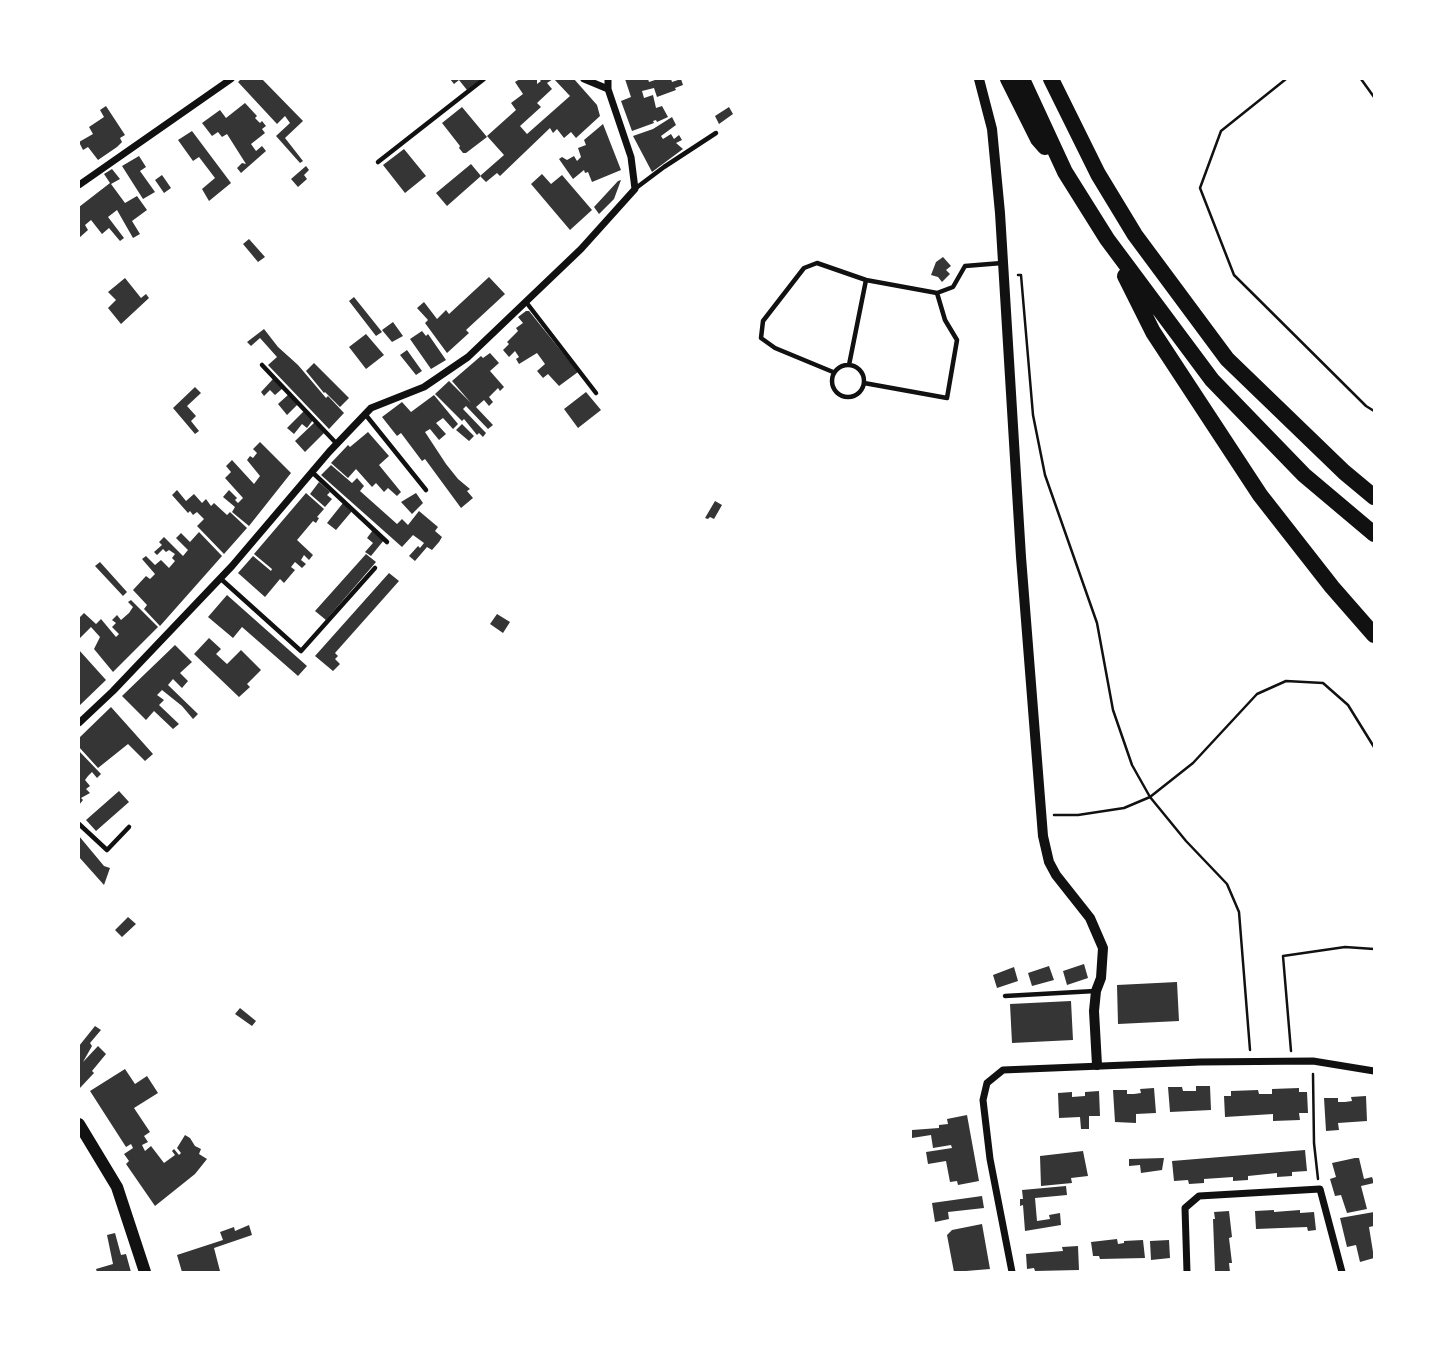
<!DOCTYPE html>
<html>
<head>
<meta charset="utf-8">
<style>
  body { margin:0 }
  #map { position:relative; width:1453px; height:1351px; overflow:hidden; background:#fff; font-family:"Roboto Serif",serif }
  canvas { display:block }
  .frame { position:absolute; inset:0; border:80px solid #fff; pointer-events:none }
</style>
</head>
<body>
<div id="map">
<canvas width="1453" height="1351"></canvas>
<div class="frame"></div>
</div>
<script>
const ctx = document.querySelector('canvas').getContext('2d');
ctx.lineJoin = 'round';
function fill(path, color) {
  ctx.fillStyle = color;
  ctx.fill(path, 'evenodd');
}
function poly(rows) {
  const path = new Path2D();
  for (const r of rows) {
    if (r.length === 3) {
      path.moveTo(r[0] + r[2], r[1]);
      path.arc(r[0], r[1], r[2], 0, 2 * Math.PI);
      continue;
    }
    path.moveTo(r[0], r[1]);
    for (let i = 2; i < r.length; i += 2) path.lineTo(r[i], r[i + 1]);
  }
  return path;
}
function stroke(path, color, width, dash) {
  ctx.strokeStyle = color;
  ctx.lineWidth = width;
  ctx.lineCap = dash ? 'butt' : 'round';
  ctx.setLineDash(dash || []);
  ctx.stroke(path);
}
const building = poly([
  [241,79,262,79,303,121,285,138,303,161,300,163,276,136,290,123,285,116,277,124,238,82],
  [450,79,481,79,467,90,459,80,454,84],
  [520,79,537,79,537,84,541,81,539,79,553,79,547,83,552,89,537,103,541,107,520,126,527,134,570,96,554,79,574,79,597,105,600,116,576,138,571,132,564,138,557,129,553,133,550,128,500,176,497,173,486,182,480,176,504,155,487,136,516,110,511,103,523,94,515,82],
  [625,79,648,79,649,82,658,79,671,79,672,82,681,79,683,85,675,88,676,90,657,97,654,88,642,91,644,98,653,95,656,108,662,106,668,117,657,122,656,120,653,121,654,123,632,131,621,101,631,97],
  [245,103,257,116,255,118,260,123,262,121,266,126,262,129,265,133,251,144,256,151,262,146,266,151,241,173,237,168,242,163,246,164,227,134,222,137,218,132,212,136,202,123,220,110,226,118],
  [106,106,125,135,120,138,122,142,117,147,98,160,88,147,83,150,79,142,93,134,89,127,104,117,100,110],
  [462,107,487,137,466,153,463,153,459,148,460,146,442,123],
  [729,107,733,114,719,124,715,116],
  [672,117,676,125,661,136,663,139,671,134,674,139,679,135,682,140,676,143,683,149,652,172,633,136,653,129],
  [603,124,621,170,592,182,588,172,585,173,584,170,573,179,559,159,562,157,567,160,574,156,577,161,581,157,578,148,586,145,584,140],
  [192,131,231,183,209,201,202,189,215,178,199,157,193,161,178,140],
  [404,149,426,176,405,193,383,165],
  [139,156,146,167,140,171,155,192,143,199,122,166],
  [471,164,481,176,447,206,436,193],
  [306,166,309,170,304,175,307,179,298,187,291,179],
  [112,169,120,179,111,184,125,203,137,196,147,210,132,221,140,234,133,238,117,210,108,217,124,238,120,241,109,228,102,234,91,220,85,225,88,230,79,238,79,207,110,183,104,174],
  [542,174,551,184,562,175,592,210,570,230,531,184],
  [162,175,171,188,164,193,155,180],
  [621,180,614,199,599,214,594,207,618,181],
  [249,239,265,257,258,262,243,244],
  [943,257,951,266,946,270,950,274,942,282,938,277,931,275,936,262],
  [489,277,505,294,466,330,469,333,447,353,425,323,428,320,417,308,424,302,437,319,446,310,449,314],
  [125,278,141,298,146,294,149,298,121,324,108,308,116,300,108,292],
  [354,297,382,332,376,336,349,301],
  [526,311,529,311,578,372,559,386,548,374,543,378,537,371,545,364,537,353,519,364,516,359,519,357,515,351,509,357,503,350,509,344,507,342,518,331,516,328,523,323,518,317],
  [393,322,403,336,392,342,382,330],
  [264,329,278,347,298,365,326,398,328,396,344,413,329,429,268,365,277,357,260,338,251,346,247,342],
  [422,331,426,336,428,334,446,360,431,369,410,339],
  [366,334,384,355,366,369,349,347],
  [407,350,422,371,416,375,400,355],
  [490,353,499,363,490,371,504,387,500,391,498,388,489,397,493,402,489,406,484,400,476,407,493,425,488,429,466,406,463,409,486,433,483,437,479,433,477,435,464,419,462,421,435,394,449,381,471,403,452,381,481,356,483,358],
  [314,363,349,398,340,407,325,392,324,393,306,371],
  [273,379,283,388,275,395,270,390,264,396,261,392],
  [195,387,201,393,187,406,196,416,191,421,199,431,195,434,173,408],
  [586,392,601,410,578,428,564,409],
  [289,394,298,404,287,415,278,404],
  [434,395,458,424,453,429,443,418,436,423,446,434,439,440,430,429,425,432,446,464,458,479,470,489,467,491,473,498,461,508,425,459,422,461,401,433,397,436,382,417,402,402,411,412],
  [304,411,313,420,307,428,302,424,294,434,287,428],
  [315,422,324,433,305,452,295,441],
  [462,424,474,436,469,441,456,430],
  [368,432,389,456,379,465,401,492,397,496,388,488,384,492,376,483,372,487,356,469,348,478,331,463,348,445,350,447],
  [260,442,291,473,249,526,232,512,235,507,223,497,229,490,237,498,235,500,238,503,243,498,225,478,231,472,226,466,232,460,254,484,260,476,247,460,250,456,253,458,257,453,253,449],
  [331,465,352,483,357,478,364,486,360,491,397,524,402,519,408,525,419,511,438,527,435,531,442,537,439,542,432,550,427,547,415,561,409,556,418,546,420,548,424,543,413,535,402,547,321,475],
  [319,482,330,492,327,495,332,499,325,507,310,494],
  [177,490,186,501,194,494,202,503,206,499,211,506,214,503,227,515,230,512,247,528,224,554,197,526,204,519,197,512,193,515,190,511,188,513,172,495],
  [306,493,324,509,317,517,319,518,316,523,313,521,297,540,313,555,309,560,304,555,301,560,306,564,302,568,295,562,291,567,295,570,284,583,280,579,265,597,238,573,253,556,271,571,272,569,254,554],
  [416,493,423,503,412,514,401,502],
  [715,501,722,505,714,519,710,517,708,519,705,518],
  [343,503,352,511,336,530,327,523],
  [373,530,384,540,371,556,365,552,373,543,367,538],
  [199,532,222,556,160,626,144,609,147,605,133,590,146,576,150,579,155,574,142,559,146,556,155,565,161,560,169,568,175,561,172,558,175,554,169,550,166,552,163,549,157,555,154,552,162,545,159,542,164,537,183,556,188,550,176,538,181,533,190,542],
  [366,554,376,562,326,620,315,611],
  [100,562,127,592,123,596,95,566],
  [389,573,399,581,335,653,338,656,335,659,340,664,333,671,315,656],
  [227,595,307,666,298,676,242,627,233,638,208,617],
  [131,600,158,627,113,672,94,649,100,637,91,627,79,639,79,618,84,613,96,624,101,619,116,637,119,634,112,627,116,623,112,620,117,615,121,620,129,613,133,607,128,602],
  [497,614,510,622,503,633,490,624],
  [209,638,221,649,216,654,227,664,241,650,261,670,247,684,250,687,239,697,194,654],
  [175,645,192,662,180,673,188,681,182,688,173,679,168,685,198,714,193,719,182,706,162,690,157,695,164,700,159,705,179,724,173,729,154,711,146,720,122,696],
  [79,650,106,680,79,706],
  [111,707,153,754,145,761,128,744,98,768,79,747,79,738],
  [79,751,101,774,97,778,92,772,88,776,85,780,90,786,86,789,90,793,81,798,83,800,79,805],
  [119,791,129,802,96,831,86,820],
  [79,836,104,866,110,868,104,885,79,857],
  [128,917,136,924,122,937,115,930],
  [1084,964,1088,978,1067,985,1063,971],
  [1049,966,1054,980,1032,986,1028,973],
  [1014,967,1018,981,997,988,993,975],
  [1177,982,1179,1021,1118,1024,1117,985],
  [1071,1001,1073,1040,1012,1043,1010,1004],
  [240,1008,256,1021,252,1026,235,1014],
  [95,1026,101,1030,90,1043,92,1046,83,1062,98,1046,106,1054,92,1071,94,1073,79,1089,79,1046],
  [125,1069,135,1084,147,1076,158,1093,134,1108,150,1132,144,1136,148,1142,142,1145,145,1151,151,1146,164,1163,175,1155,172,1151,174,1149,179,1155,181,1153,177,1148,185,1135,190,1138,195,1146,201,1149,199,1154,207,1159,195,1174,155,1206,126,1164,129,1161,124,1154,133,1148,131,1144,126,1147,90,1091],
  [1196,1086,1210,1086,1211,1110,1170,1112,1168,1087,1182,1087,1183,1091,1196,1091],
  [1154,1088,1156,1113,1136,1114,1136,1123,1115,1122,1113,1090,1127,1090,1127,1094,1134,1094,1141,1093,1140,1089],
  [1299,1088,1299,1092,1307,1092,1308,1113,1299,1113,1300,1120,1273,1121,1273,1114,1225,1117,1224,1096,1231,1096,1231,1091,1258,1090,1259,1094,1272,1094,1272,1089],
  [1099,1091,1100,1116,1089,1116,1089,1129,1081,1129,1080,1117,1059,1118,1058,1093,1072,1092,1072,1097,1085,1096,1085,1092],
  [1366,1096,1367,1121,1338,1123,1339,1130,1326,1131,1324,1098,1338,1098,1338,1102,1345,1102,1352,1101,1351,1097],
  [967,1115,979,1181,958,1185,957,1181,950,1182,946,1161,928,1164,926,1152,952,1148,951,1145,933,1148,931,1135,912,1138,912,1130,939,1128,939,1125,948,1124,947,1119],
  [1305,1150,1307,1171,1292,1172,1292,1176,1277,1177,1277,1173,1248,1176,1248,1180,1233,1181,1233,1177,1204,1179,1204,1183,1189,1184,1188,1180,1174,1181,1172,1161],
  [1083,1151,1088,1176,1071,1178,1072,1183,1041,1186,1040,1156],
  [1164,1158,1162,1170,1141,1173,1140,1165,1129,1166,1129,1159],
  [1355,1158,1359,1158,1364,1179,1372,1177,1374,1183,1361,1186,1367,1209,1347,1213,1341,1195,1335,1196,1330,1179,1336,1177,1332,1163],
  [1066,1186,1067,1195,1035,1198,1037,1221,1050,1219,1049,1215,1060,1213,1061,1225,1025,1231,1023,1205,1020,1206,1020,1199,1023,1199,1022,1190],
  [982,1196,984,1208,948,1212,949,1219,935,1222,932,1203],
  [1274,1210,1274,1212,1300,1210,1300,1213,1314,1212,1316,1230,1308,1231,1307,1227,1256,1229,1255,1211],
  [1229,1211,1232,1237,1229,1238,1232,1263,1229,1263,1230,1272,1215,1272,1213,1219,1215,1219,1214,1212],
  [1374,1212,1374,1226,1369,1227,1374,1258,1360,1262,1356,1245,1347,1247,1340,1218],
  [982,1224,990,1269,954,1272,947,1235,952,1230],
  [249,1225,252,1235,214,1248,220,1271,182,1272,177,1255,223,1240,220,1232,234,1227,235,1231],
  [115,1233,121,1255,126,1254,131,1272,97,1272,96,1269,113,1264,107,1235],
  [1117,1239,1118,1244,1124,1243,1124,1241,1143,1240,1145,1258,1100,1259,1099,1256,1093,1256,1091,1242],
  [1169,1240,1170,1258,1151,1260,1150,1241],
  [1078,1246,1079,1270,1035,1271,1034,1268,1027,1269,1026,1254,1063,1251,1062,1247]
]);
const path = poly([
  [1286,79,1221,131,1200,188,1234,275,1366,406,1374,411],
  [1361,79,1374,97],
  [1018,275,1021,275,1033,415,1045,475,1097,623,1113,710,1132,765,1150,797,1186,841,1227,884,1239,912,1250,1050],
  [1054,815,1078,815,1124,808,1150,797,1193,763,1257,694,1286,681,1323,683,1348,705,1374,747],
  [1291,1051,1283,956,1345,947,1374,949],
  [1313,1074,1314,1143,1318,1179]
]);
const service = poly([
  [378,162,484,79],
  [636,188,664,167,716,133],
  [526,302,596,393],
  [848,381,16],
  [262,365,336,443],
  [849,365,866,280],
  [833,372,775,348,761,338,763,321,804,268,817,263,866,280,937,293,953,287,965,266,1002,263],
  [864,383,947,398,957,340,945,320,937,293],
  [365,414,426,490],
  [312,472,387,542],
  [221,579,301,651,375,568],
  [79,824,107,850,129,827],
  [1005,996,1095,991]
]);
const minor = poly([
  [584,79,608,89],
  [79,185,231,79],
  [79,723,113,691,232,566,329,452,371,408,424,387,468,357,581,249,635,189,631,157,608,89,608,79],
  [1012,1272,990,1159,983,1100,987,1083,1003,1070,1200,1062,1313,1061,1374,1071],
  [1187,1272,1185,1208,1199,1196,1320,1189,1342,1272]
]);
const tertiary = poly([
  [979,79,992,129,1000,213,1021,557,1043,836,1049,862,1056,875,1090,918,1103,948,1101,978,1096,991,1094,1011,1097,1065]
]);
const secondary = poly([
  [79,1124,117,1187,145,1272]
]);
const trunk = poly([
  [1008,79,1038,139,1045,147],
  [1022,79,1065,172,1107,239,1212,380,1304,475,1374,534],
  [1051,79,1098,174,1135,235,1227,359,1344,472,1374,497],
  [1125,276,1153,332,1260,495,1332,587,1374,635]
]);
fill(building, '#353535');
stroke(path, '#111', 2.5);
stroke(service, '#111', 4.5);
stroke(minor, '#111', 7);
stroke(tertiary, '#111', 10);
stroke(secondary, '#111', 12);
stroke(trunk, '#111', 16);
</script>
</body>
</html>
